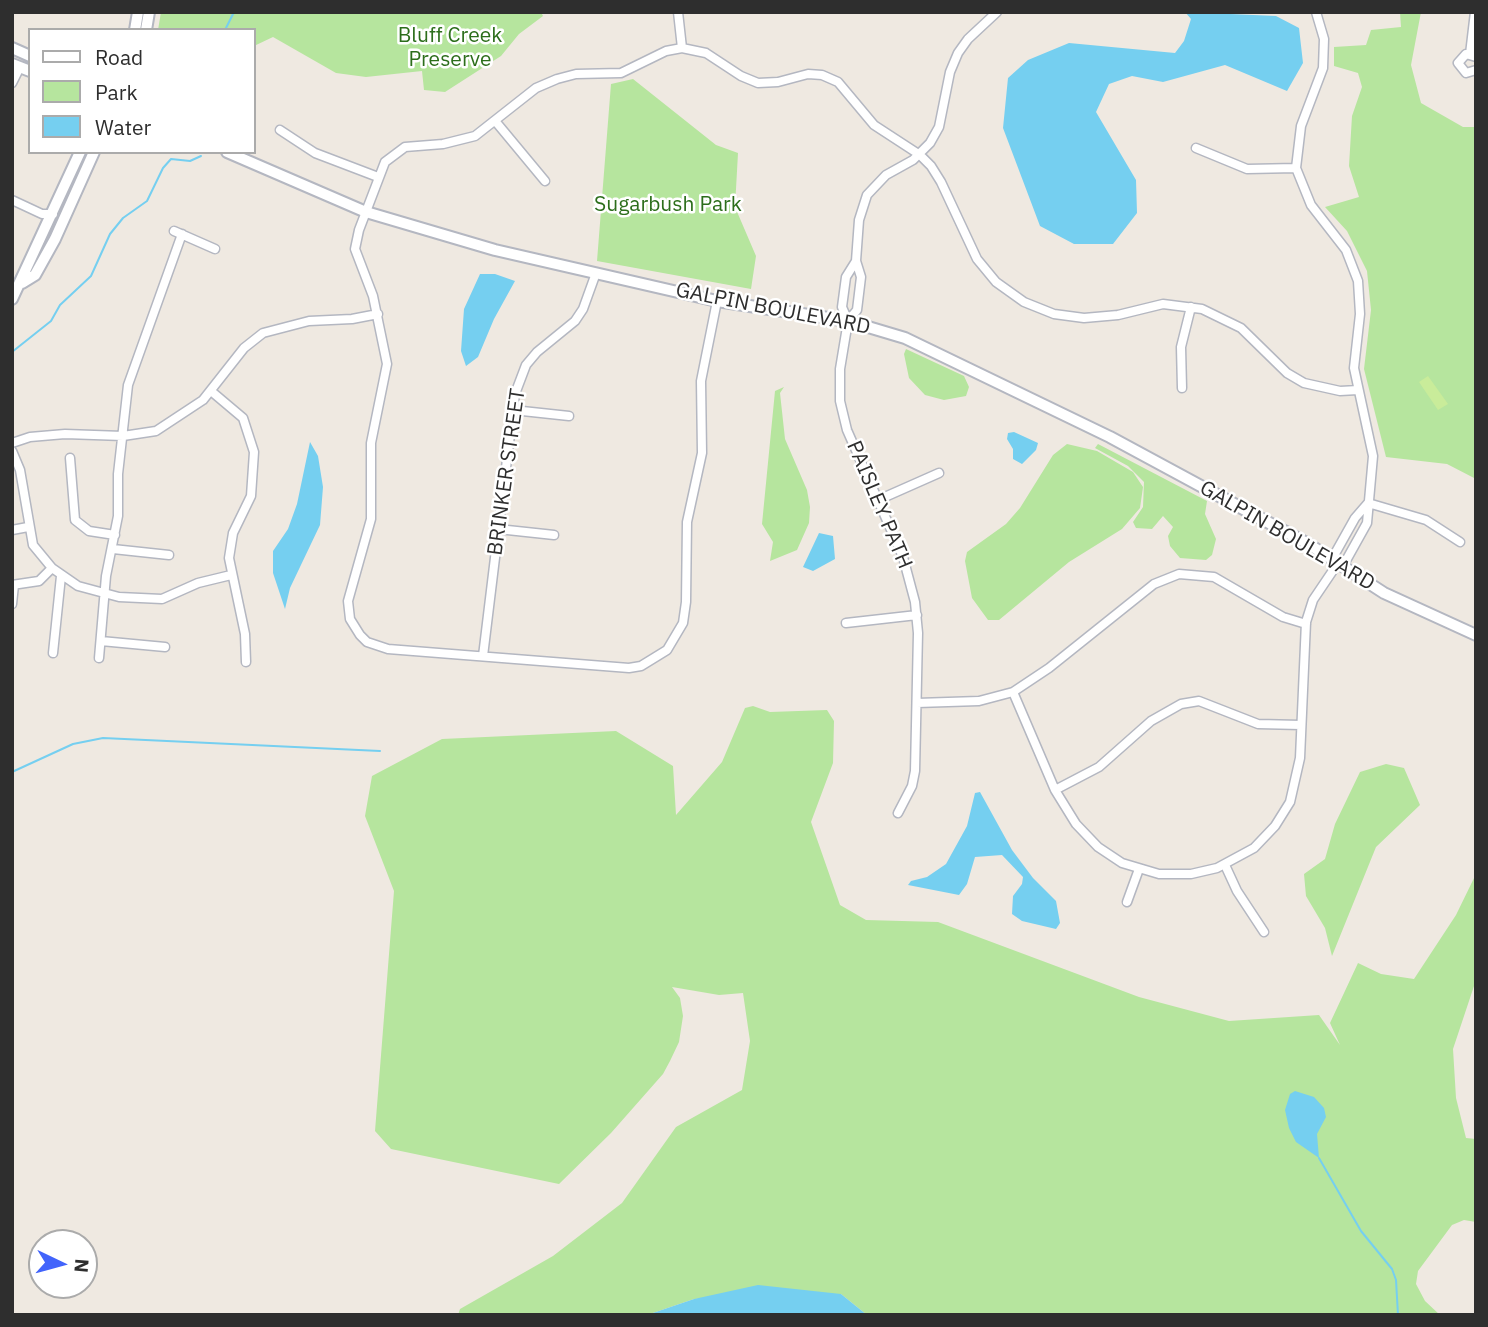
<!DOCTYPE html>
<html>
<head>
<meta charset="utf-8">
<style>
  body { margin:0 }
  #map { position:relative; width:1488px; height:1327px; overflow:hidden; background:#efe9e1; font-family:"IBM Plex Sans",sans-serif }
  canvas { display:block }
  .frame { position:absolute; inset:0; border:14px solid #2e2e2e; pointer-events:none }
  .legend { position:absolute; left:28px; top:28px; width:228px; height:126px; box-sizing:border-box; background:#fff; border:2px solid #ababab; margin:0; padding:9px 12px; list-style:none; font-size:21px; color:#2e2e2e }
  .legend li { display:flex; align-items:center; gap:14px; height:35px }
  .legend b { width:35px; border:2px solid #ababab }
  .north { position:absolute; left:28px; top:1229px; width:70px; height:70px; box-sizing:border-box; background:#fff; border:2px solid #ababab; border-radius:50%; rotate:95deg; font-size:19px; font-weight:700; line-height:28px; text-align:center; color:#2e2e2e }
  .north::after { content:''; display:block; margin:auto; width:24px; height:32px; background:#4264fb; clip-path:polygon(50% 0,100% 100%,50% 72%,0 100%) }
</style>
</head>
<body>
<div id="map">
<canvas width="1488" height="1327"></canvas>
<div class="frame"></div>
<ul class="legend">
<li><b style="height:9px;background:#fff"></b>Road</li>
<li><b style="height:19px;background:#b6e59e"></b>Park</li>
<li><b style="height:19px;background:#75cff0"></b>Water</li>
</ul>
<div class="north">N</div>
</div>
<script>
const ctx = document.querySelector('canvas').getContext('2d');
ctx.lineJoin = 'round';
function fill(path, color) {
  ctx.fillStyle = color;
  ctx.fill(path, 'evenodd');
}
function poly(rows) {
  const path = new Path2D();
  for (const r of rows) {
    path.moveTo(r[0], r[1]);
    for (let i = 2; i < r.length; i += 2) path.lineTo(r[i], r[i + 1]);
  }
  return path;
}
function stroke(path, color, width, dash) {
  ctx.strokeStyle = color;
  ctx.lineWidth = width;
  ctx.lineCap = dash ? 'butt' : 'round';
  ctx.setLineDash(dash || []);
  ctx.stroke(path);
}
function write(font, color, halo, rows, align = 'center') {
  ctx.font = font + ' "IBM Plex Sans",sans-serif';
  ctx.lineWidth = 5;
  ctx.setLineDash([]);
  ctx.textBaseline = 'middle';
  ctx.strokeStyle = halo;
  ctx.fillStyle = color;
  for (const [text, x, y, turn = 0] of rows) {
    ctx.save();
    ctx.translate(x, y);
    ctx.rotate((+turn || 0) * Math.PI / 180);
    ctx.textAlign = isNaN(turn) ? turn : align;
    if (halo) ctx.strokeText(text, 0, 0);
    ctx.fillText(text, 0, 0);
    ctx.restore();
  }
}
const green = poly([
  [161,12,541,12,543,16,519,34,501,56,445,92,424,90,422,71,366,77,336,73,273,37,254,46,254,30,158,30],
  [1400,12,1421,12,1411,65,1421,103,1463,127,1476,127,1476,479,1447,464,1386,457,1364,369,1371,310,1367,271,1347,231,1325,207,1359,197,1349,166,1352,116,1362,87,1358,73,1334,66,1334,47,1366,45,1371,30,1401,27],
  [633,79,716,145,738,153,735,207,756,256,751,289,597,261,611,84],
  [906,349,964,376,969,387,966,396,944,400,925,395,909,378,904,354],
  [784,387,780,393,785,439,807,490,810,507,809,523,797,550,770,561,773,542,762,524,775,391],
  [1067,444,1097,451,1133,472,1143,487,1140,508,1122,529,1069,562,999,620,988,620,972,598,965,561,967,552,1006,524,1020,508,1053,455],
  [1098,444,1207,501,1205,514,1216,539,1212,555,1206,560,1180,558,1170,546,1168,536,1173,527,1163,516,1152,529,1136,528,1133,522,1143,507,1144,482,1128,466,1095,448],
  [753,706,770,712,827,710,834,721,833,763,811,822,840,905,866,920,938,922,1139,997,1229,1021,1319,1015,1340,1045,1330,1023,1358,963,1381,974,1414,979,1456,915,1476,874,1476,980,1453,1049,1456,1098,1466,1138,1476,1139,1476,1222,1464,1220,1452,1225,1418,1271,1416,1284,1425,1301,1440,1315,867,1315,841,1294,694,1299,647,1315,458,1315,460,1309,553,1256,622,1203,676,1127,742,1090,750,1041,743,993,719,995,672,987,680,998,683,1016,679,1042,670,1061,663,1074,611,1133,559,1184,391,1149,375,1131,394,891,365,816,372,776,442,739,616,731,673,766,676,815,722,762,745,708],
  [1386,764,1404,768,1420,805,1376,847,1332,956,1325,928,1306,896,1304,874,1325,859,1335,824,1360,772]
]);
const pitch = poly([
  [1428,376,1448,404,1438,410,1419,382]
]);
const water = poly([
  [1185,12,1276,16,1299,28,1303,63,1287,91,1225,65,1163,82,1132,76,1109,84,1096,112,1136,180,1137,213,1113,244,1074,244,1040,226,1003,128,1008,78,1028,60,1069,43,1175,53,1184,41,1191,19],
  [480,274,495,274,515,281,494,319,478,357,466,366,461,351,464,309],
  [1014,432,1038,443,1036,450,1022,464,1013,459,1013,449,1007,439,1008,433],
  [310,442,318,456,323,487,320,525,290,588,285,609,273,573,273,551,288,529,297,504],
  [819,533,833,536,835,559,813,571,803,567],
  [980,792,1012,850,1033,878,1056,901,1060,923,1056,929,1022,921,1012,914,1013,896,1022,884,1023,877,1002,855,975,857,967,884,959,895,908,885,911,881,927,877,946,864,967,826,975,793],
  [1295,1091,1314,1097,1324,1108,1326,1117,1317,1134,1319,1158,1296,1142,1289,1128,1285,1110,1290,1094],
  [758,1285,841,1294,867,1315,647,1315,694,1299]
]);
const stream = poly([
  [225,30,234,12],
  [12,352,51,321,60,305,91,276,110,234,123,218,147,201,163,168,171,159,190,161,201,156],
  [12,772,73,744,103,738,380,751],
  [1319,1158,1361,1231,1392,1269,1396,1280,1398,1315]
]);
const street = poly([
  [678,12,682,48],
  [1316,12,1324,39,1323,68,1301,126,1296,168,1311,205,1346,250,1358,281,1360,314,1354,368,1373,456,1367,523,1343,566],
  [1470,54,1475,12],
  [1476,57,1466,54,1458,63,1466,73,1476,70],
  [12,83,20,67],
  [496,122,545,181],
  [280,130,315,153,378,177],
  [1196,148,1247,169,1296,168],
  [12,200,42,214,53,214],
  [174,231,215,249],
  [717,301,701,381,702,453,687,522,686,602,683,623,667,650,641,666,629,668,388,649,367,642,360,635,350,619,348,601,371,519,371,443,387,364,373,296,355,249,359,230,385,162,405,147,443,144,475,136,536,88,557,79,576,74,621,73,666,51,682,48,706,53,741,76,758,83,778,82,808,74,822,75,838,82,874,125,920,155,931,166,941,182,977,259,996,282,1024,302,1054,314,1084,318,1118,315,1163,304,1202,309,1241,328,1287,373,1304,383,1340,391,1358,390],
  [848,321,842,307,846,277,856,261],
  [1182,388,1181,347,1191,307],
  [211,391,243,418,254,452,251,496,233,533,229,558,245,634,246,662],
  [513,410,569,416],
  [12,443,30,437,65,434,123,436,156,431,203,400,244,348,263,333,309,321,352,319,378,314],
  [12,451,20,470,33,545,52,568,78,586,119,597,162,599,198,583,231,575],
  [70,458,75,520,89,531,115,535],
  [878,500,939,473],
  [1368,503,1426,520,1460,542],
  [498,529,554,535],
  [12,530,28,527],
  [113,549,169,555],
  [1332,559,1355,518,1368,503],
  [12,585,39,581,52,568],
  [12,604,14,585],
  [846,623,917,615],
  [101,641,165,647],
  [53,653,61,576],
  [483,656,515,394,526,365,537,352,575,321,583,309,596,273],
  [99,658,106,576,118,516,118,474,128,385,182,234],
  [1013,692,1055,790,1076,824,1098,847,1122,863,1159,874,1191,874,1217,868,1254,848,1275,826,1290,802,1300,758,1306,622,1313,600,1338,563],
  [917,703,979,701,1013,692,1049,668,1154,584,1179,574,1214,577,1283,617,1306,624],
  [1055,790,1099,767,1151,721,1181,704,1199,701,1258,724,1301,725],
  [898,813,912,786,915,771,918,633,915,602,903,557,847,430,840,401,840,369,848,321,857,310,861,277,856,261,859,220,867,195,886,175,913,160,930,143,939,127,950,72,958,53,968,39,997,12],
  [1225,865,1237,891,1264,932],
  [1127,902,1139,869]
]);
const secondary = poly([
  [135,30,138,12],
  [146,30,149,12],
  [12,48,30,56],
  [12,64,30,71],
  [227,152,366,212,495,250,717,301,848,321,905,338,1110,437,1310,545,1384,593,1476,635],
  [22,283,35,275,55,239,94,152],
  [12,299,80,152]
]);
const parkNames = [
  ["Bluff Creek",450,36],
  ["Preserve",450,60],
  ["Sugarbush Park",668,205]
];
const streetNames = [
  ["GALPIN BOULEVARD",773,309,11],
  ["BRINKER STREET",507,472,-82],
  ["PAISLEY PATH",879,505,67],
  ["GALPIN BOULEVARD",1287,536,30]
];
fill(green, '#b6e59e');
fill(pitch, '#c9ec9a');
fill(water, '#75cff0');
stroke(stream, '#75cff0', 2);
stroke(street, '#b4b7c1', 11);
stroke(secondary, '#b4b7c1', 14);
stroke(street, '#fff', 8);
stroke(secondary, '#fff', 10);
write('21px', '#2c6e1b', '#fff', parkNames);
write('21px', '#2e2e2e', '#fff', streetNames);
</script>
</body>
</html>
